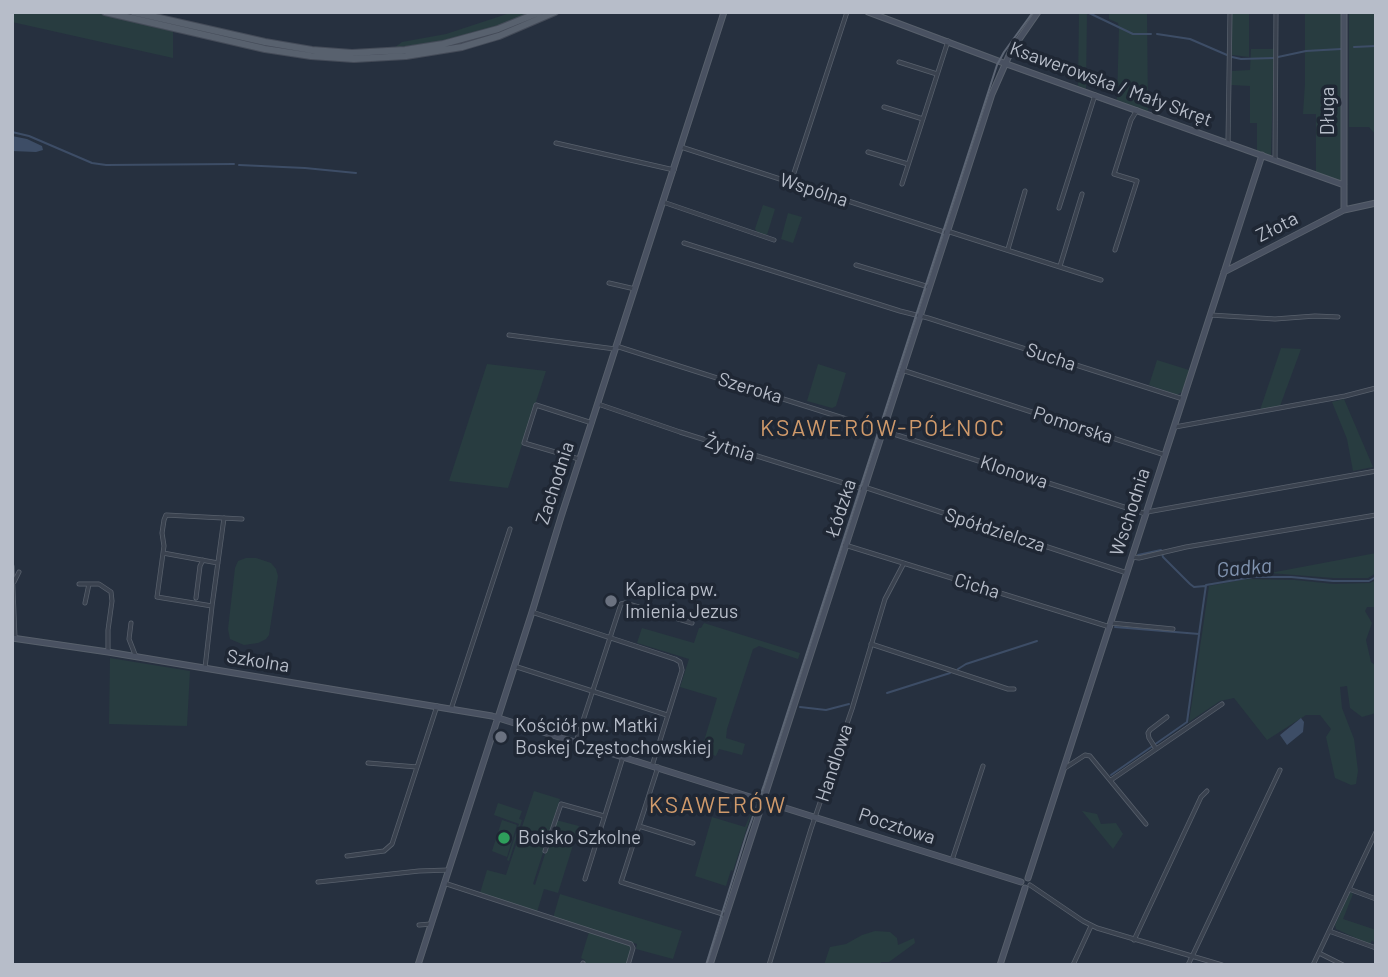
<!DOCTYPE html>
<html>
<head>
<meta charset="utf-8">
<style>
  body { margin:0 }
  #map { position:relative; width:1388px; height:977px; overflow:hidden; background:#26303f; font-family:Barlow,sans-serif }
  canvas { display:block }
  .frame { position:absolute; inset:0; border:14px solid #b7bdc9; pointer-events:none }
</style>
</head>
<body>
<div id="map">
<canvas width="1388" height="977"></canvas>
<div class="frame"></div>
</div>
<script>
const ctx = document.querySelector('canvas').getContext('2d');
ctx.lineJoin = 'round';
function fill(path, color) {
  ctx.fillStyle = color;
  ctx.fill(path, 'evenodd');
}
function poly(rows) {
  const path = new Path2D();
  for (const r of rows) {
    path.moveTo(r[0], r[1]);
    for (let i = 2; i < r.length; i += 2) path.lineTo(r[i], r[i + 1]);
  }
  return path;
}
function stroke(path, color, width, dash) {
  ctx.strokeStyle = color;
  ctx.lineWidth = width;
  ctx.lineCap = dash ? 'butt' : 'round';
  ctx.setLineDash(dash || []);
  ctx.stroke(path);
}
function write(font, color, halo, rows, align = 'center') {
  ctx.font = font + ' Barlow,sans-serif';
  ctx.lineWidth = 7;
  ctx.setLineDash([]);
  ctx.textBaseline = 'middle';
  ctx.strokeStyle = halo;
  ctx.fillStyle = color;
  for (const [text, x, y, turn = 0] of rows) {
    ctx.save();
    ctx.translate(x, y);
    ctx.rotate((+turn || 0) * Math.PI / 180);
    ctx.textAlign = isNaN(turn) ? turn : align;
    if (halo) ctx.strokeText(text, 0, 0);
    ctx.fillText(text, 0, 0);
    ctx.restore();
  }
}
const green = poly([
  [12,12,92,12,173,31,173,58,12,22],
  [513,12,532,12,500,26,459,38,394,48,402,42,446,34],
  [1079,12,1087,12,1086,89,1078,86],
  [1109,12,1147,12,1148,111,1117,100,1119,28,1118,23,1109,19],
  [1232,12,1249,12,1249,57,1232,55],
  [1305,12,1342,12,1341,182,1316,172,1316,114,1303,114,1305,84],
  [1349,12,1376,12,1376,135,1369,127,1349,127],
  [1251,49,1274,49,1271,156,1257,151,1257,123,1250,123,1250,86,1231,85,1232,71,1250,70],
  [763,205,775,209,767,235,757,232,755,229],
  [788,213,802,217,793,243,781,239],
  [1281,348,1301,349,1280,406,1260,410],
  [1157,360,1189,370,1182,392,1177,395,1149,385],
  [487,364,546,371,508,488,449,481],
  [818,364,846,373,836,406,832,408,807,401],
  [1344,399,1373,467,1353,471,1347,439,1332,402],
  [1376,553,1376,573,1368,578,1333,578,1270,573],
  [246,558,256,558,271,563,276,569,278,576,269,635,266,639,258,643,244,645,230,639,228,629,235,568,238,561],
  [1246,579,1295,580,1334,584,1370,583,1376,580,1376,607,1367,607,1365,611,1372,623,1366,640,1371,662,1376,666,1376,713,1362,717,1350,708,1347,686,1340,687,1342,708,1354,739,1358,771,1356,784,1351,785,1335,778,1326,737,1331,729,1320,715,1306,715,1267,740,1234,698,1220,701,1189,722,1209,586],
  [704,623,800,653,798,659,759,646,753,649,727,729,726,738,745,744,742,755,719,749,716,756,701,751,717,698,680,687,689,659,637,643,642,628,694,643,699,628,701,628],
  [110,658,190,671,187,726,109,724],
  [534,791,560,799,533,884,535,885,556,820,579,826,558,893,544,889,537,912,480,893,487,870,506,875],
  [498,803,522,811,519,819,522,820,509,861,507,860,519,824,494,815],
  [753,809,733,871,731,870,726,886,695,876,712,817,745,827],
  [1082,811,1097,814,1101,824,1116,823,1123,834,1113,849],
  [502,820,517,825,507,857,492,851],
  [1350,892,1353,894,1343,919,1376,930,1376,944,1372,940,1370,944,1369,944,1336,929,1335,925],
  [560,894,682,931,673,959,636,949,637,944,553,918],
  [875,931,890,932,897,938,898,945,914,938,915,943,889,962,881,962,880,965,824,965,830,947,846,944,862,935],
  [589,932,629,945,632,948,627,965,583,965,585,960,581,958]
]);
const water = poly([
  [12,136,27,139,42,146,43,150,36,152,12,151],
  [1301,718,1304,722,1303,732,1287,745,1280,735]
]);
const stream = poly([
  [1087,12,1133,34,1151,34],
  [1157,34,1190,39,1227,55],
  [1354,47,1376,46],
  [1232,57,1241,59,1274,58],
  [1278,57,1306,51,1341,49],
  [12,132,29,136,92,163,106,165,234,164],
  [239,165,305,168,356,173],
  [1138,555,1161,550,1163,557,1190,584,1194,587,1205,586],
  [1115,627,1199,634,1206,585,1253,577,1291,577,1333,581,1369,581,1376,577],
  [958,669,966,664,1037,641],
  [887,693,950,673],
  [800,707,826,710,849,704],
  [1111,775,1187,722,1199,635]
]);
const street = poly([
  [899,62,937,74],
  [884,107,923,119],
  [556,143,674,170],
  [1228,143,1230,12],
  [681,147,947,233],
  [868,152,908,164],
  [1275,160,1276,12],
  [791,182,847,12],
  [902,184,948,41],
  [663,202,774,240],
  [1059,208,1095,95],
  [947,231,1101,280],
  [684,243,900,311,928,318,1183,399],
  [1008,249,1025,191],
  [1115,250,1137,181,1114,174,1131,120,1137,110],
  [856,265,929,287],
  [1060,266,1082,194],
  [609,283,635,289],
  [1210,315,1275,319,1315,316,1338,317],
  [509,335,615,349],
  [616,346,1146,514],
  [902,370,1165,455],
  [598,404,680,432,863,489],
  [1175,427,1345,396,1376,388],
  [579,459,524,443,536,405,592,423],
  [864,487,1127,573],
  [1147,512,1376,471],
  [845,545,1110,627],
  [163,553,218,563],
  [1132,557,1139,558,1186,547,1376,515],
  [12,566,15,638],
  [14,582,19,572],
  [79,584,99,584,111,592,112,601,108,630,108,652],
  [196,598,200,566,203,560],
  [85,603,89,584],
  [212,606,157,597,164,546,162,533,164,520,166,515,242,519],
  [532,612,675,659,680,662,682,670,652,766],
  [131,623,129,639,136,657],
  [1111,623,1173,629],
  [871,644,1008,689,1014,689],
  [514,666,667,715],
  [205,668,212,606,224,518],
  [451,709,510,529],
  [576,742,621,604,625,603,692,623],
  [1156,749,1149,738,1148,733,1150,730,1167,717],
  [368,763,417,767],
  [658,767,621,882,726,915],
  [1065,768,1085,755,1090,756,1146,824],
  [1111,780,1222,704],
  [639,826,693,843],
  [545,851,561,804,604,816],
  [347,856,384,851,392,844,437,706],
  [952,860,983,766],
  [585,879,623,757],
  [318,882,419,871,449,870],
  [444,883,631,944,633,948,628,965],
  [1030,885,1083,921,1097,928,1222,965],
  [1349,889,1376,899],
  [419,925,431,924],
  [1329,931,1376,948],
  [1134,940,1201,797,1207,791],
  [1319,953,1343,965],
  [582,965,583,963],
  [769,965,811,829,852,709,885,599,904,563],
  [1073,965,1091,926],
  [1188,965,1280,770],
  [1313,965,1376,832]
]);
const secondary = poly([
  [868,12,1001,62,1344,185],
  [1344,12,1344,210],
  [1224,272,1344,210,1376,203],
  [12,638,108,652,492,716,1021,882],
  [1028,878,1262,155],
  [418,965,532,612,561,517,724,12],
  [710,965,992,94,1011,51,1038,12],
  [1000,965,1025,888]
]);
const primary = poly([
  [105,12,265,49,311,56,354,59,406,56,462,47,499,36,555,12],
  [133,12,265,42,312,50,352,53,405,50,443,44,498,29,540,12]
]);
const tram = poly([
  [706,965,746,836,764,785,997,65,1004,52,1033,12]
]);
const markers = [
  [611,601,7,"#6b7280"],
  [501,737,7,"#6b7280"],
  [504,838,7,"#2e9e5b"]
];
const streetNames = [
  ["Ksawerowska / Mały Skręt",1111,84,20],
  ["Długa",1328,111,-90],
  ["Wspólna",814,190,18],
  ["Złota",1277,227,-27],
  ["Sucha",1051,357,18],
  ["Szeroka",750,388,17],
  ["Pomorska",1073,425,18],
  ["Żytnia",730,448,17],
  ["Klonowa",1014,472,18],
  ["Zachodnia",555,483,-72],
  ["Łódzka",841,508,-72],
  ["Wschodnia",1130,512,-72],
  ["Spółdzielcza",995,530,18],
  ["Cicha",977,586,17],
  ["Szkolna",258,661,9],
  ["Handlowa",834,763,-72],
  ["Pocztowa",897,826,18]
];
const poiNames = [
  ["Kaplica pw.",625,590],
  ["Imienia Jezus",625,612],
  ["Kościół pw. Matki",515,726],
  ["Boskej Częstochowskiej",515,748],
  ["Boisko Szkolne",518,838]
];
const waterNames = [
  ["Gadka",1244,568,-5]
];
const quarterNames = [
  ["KSAWERÓW-PÓŁNOC",883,428],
  ["KSAWERÓW",718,805]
];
fill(green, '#283c40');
fill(water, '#3d4d66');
stroke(stream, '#3d4d66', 2);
stroke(street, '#58606c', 5);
stroke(secondary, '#58606c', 7);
stroke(primary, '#444b58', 8);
stroke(street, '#3a424f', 3.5);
stroke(secondary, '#495161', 5);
stroke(primary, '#58616e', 6);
stroke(tram, '#5d6675', 2);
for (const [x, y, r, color] of markers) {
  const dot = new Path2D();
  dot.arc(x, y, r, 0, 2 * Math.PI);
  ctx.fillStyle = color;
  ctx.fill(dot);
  stroke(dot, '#1f2734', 2.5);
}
write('19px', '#b7bdc9', '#1f2734', streetNames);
write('19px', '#b7bdc9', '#1f2734', poiNames, 'left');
write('italic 21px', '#8093af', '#1f2734', waterNames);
ctx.letterSpacing = '2px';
write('23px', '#d09a6b', '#1f2734', quarterNames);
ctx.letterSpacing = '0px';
</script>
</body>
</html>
